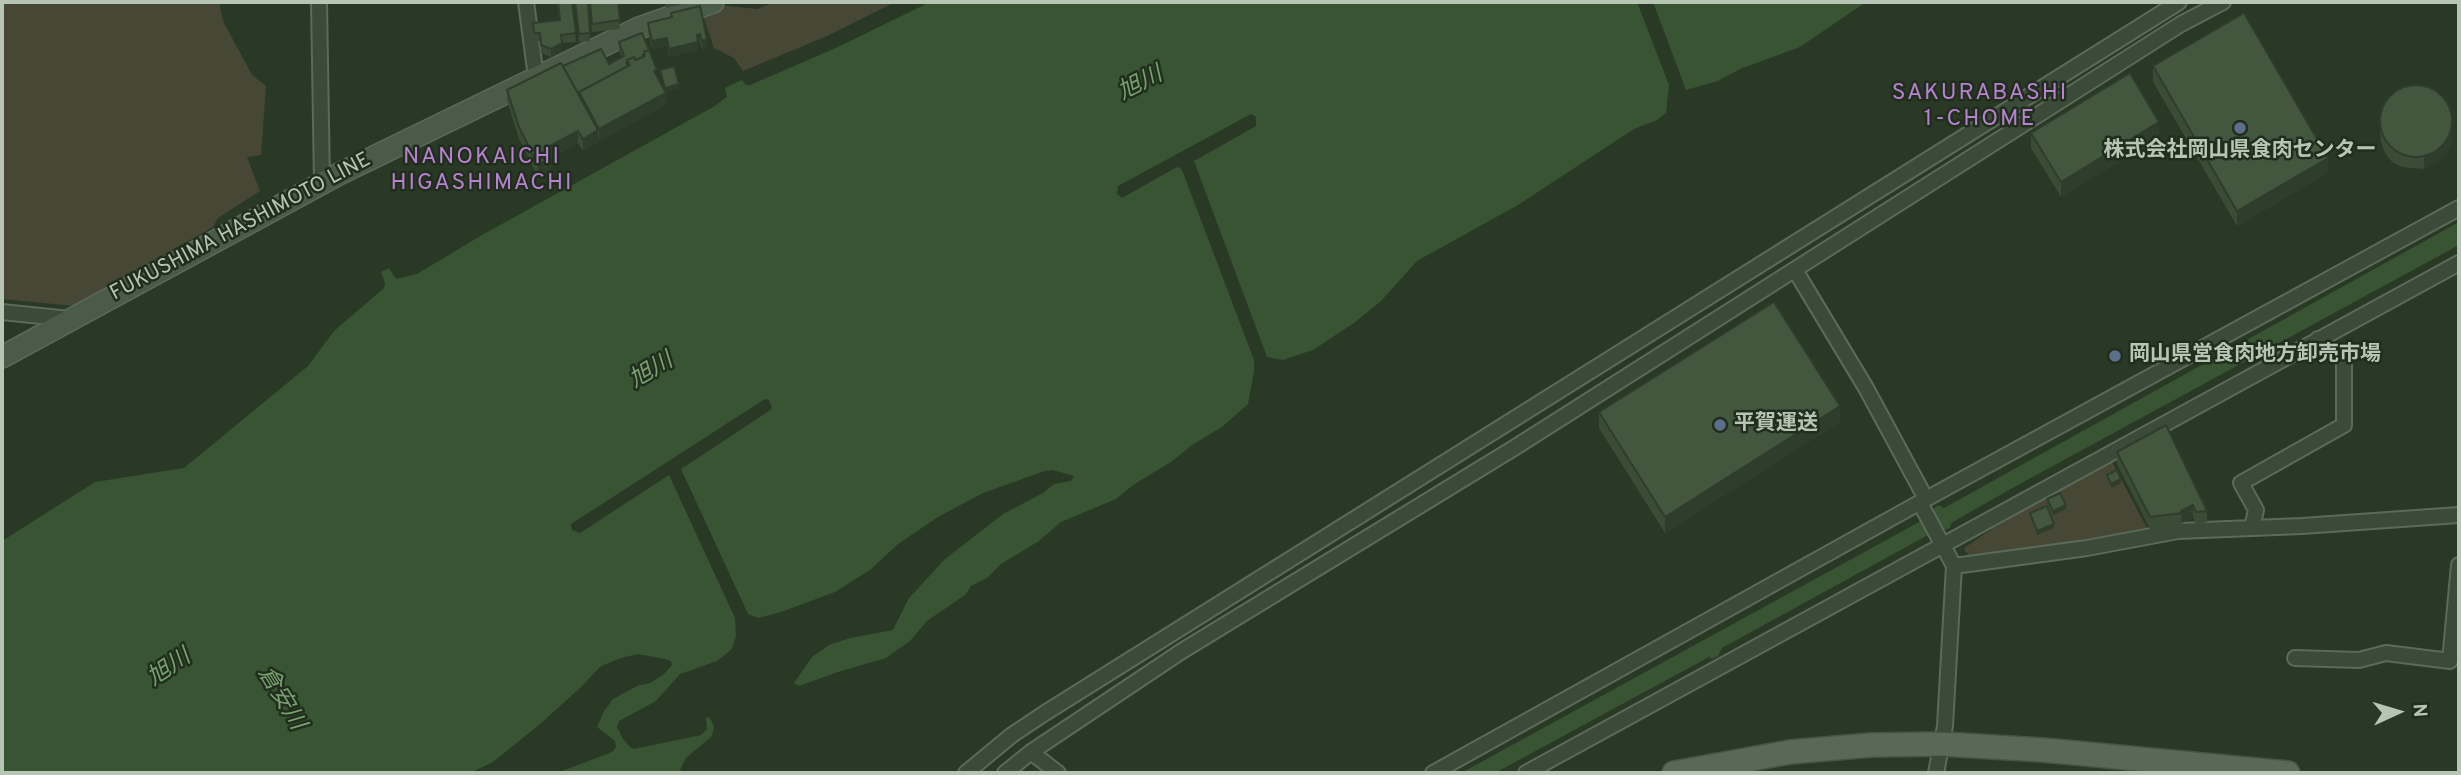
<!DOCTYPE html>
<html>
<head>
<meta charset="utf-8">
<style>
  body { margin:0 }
  #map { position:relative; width:2461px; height:775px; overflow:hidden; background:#293925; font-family:Overpass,sans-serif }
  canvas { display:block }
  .frame { position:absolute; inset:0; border:4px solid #b6c5b4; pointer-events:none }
  .north { position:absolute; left:2363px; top:677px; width:70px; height:70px; -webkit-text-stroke:5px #212e1e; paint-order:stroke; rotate:86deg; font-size:19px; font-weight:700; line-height:28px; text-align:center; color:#b6c5b4 }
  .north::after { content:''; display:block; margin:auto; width:24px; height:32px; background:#b6c5b4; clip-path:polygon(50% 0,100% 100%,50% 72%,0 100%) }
</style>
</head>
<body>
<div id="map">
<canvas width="2461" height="775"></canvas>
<div class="frame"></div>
<div class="north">N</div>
</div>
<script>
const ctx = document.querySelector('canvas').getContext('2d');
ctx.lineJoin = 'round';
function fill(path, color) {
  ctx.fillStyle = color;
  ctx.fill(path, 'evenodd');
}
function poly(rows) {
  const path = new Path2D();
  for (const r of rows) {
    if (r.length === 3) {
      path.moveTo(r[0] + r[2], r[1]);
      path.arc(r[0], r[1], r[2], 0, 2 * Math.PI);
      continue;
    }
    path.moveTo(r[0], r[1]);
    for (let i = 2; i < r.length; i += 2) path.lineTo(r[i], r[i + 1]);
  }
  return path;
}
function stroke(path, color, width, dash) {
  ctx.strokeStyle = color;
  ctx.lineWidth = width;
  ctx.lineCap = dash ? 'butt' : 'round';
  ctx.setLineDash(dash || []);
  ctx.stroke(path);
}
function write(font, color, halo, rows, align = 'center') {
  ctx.font = font + ' Overpass,"Noto Sans JP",sans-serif';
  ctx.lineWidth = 5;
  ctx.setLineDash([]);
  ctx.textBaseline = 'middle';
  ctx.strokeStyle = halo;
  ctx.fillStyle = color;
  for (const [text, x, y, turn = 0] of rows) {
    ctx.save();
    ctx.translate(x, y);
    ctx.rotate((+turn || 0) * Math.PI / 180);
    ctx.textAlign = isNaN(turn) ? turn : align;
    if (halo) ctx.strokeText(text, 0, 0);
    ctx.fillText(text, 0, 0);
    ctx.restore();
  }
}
const green = poly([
  [2,2,219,2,223,21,252,75,266,86,261,155,247,157,260,191,218,218,213,227,74,306,2,299],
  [775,2,895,2,827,36,743,71,734,58,714,48,701,10,718,5,757,9],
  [2112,462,2149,532,2008,554,1969,555,1965,551,1964,548,1989,531,2053,492]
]);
const water = poly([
  [930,2,1637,2,1669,85,1666,113,1657,120,1634,129,1518,205,1417,261,1381,301,1354,323,1313,350,1283,360,1267,357,1194,161,1256,126,1256,117,1251,114,1118,186,1117,194,1122,198,1175,168,1179,167,1182,170,1254,360,1254,372,1248,404,1222,427,1192,445,1171,462,1133,485,1116,499,1061,522,1039,541,1001,564,987,578,971,586,965,595,927,621,910,641,886,658,838,672,799,686,794,683,812,657,829,645,850,638,893,630,909,598,945,559,1003,514,1043,493,1054,484,1071,481,1074,476,1053,470,1045,471,983,493,938,517,898,544,870,570,835,592,781,612,758,618,748,614,681,469,772,409,769,400,765,399,571,524,572,530,580,533,669,475,735,618,736,636,732,649,717,661,680,674,656,701,619,721,617,727,623,739,630,747,634,749,701,735,707,729,706,717,710,718,714,727,712,736,686,758,680,770,683,773,557,773,612,752,616,747,615,741,597,727,604,711,613,699,637,686,650,683,663,675,672,665,671,661,665,659,638,654,621,658,601,666,581,687,540,724,493,762,470,773,2,773,2,541,95,482,184,468,308,366,334,331,384,288,385,283,381,272,389,268,396,279,417,274,482,235,713,107,727,97,725,88,742,80,746,85,750,85,838,47],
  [1653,2,1866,2,1800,47,1740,69,1718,81,1686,90],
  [2459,222,2459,245,2007,491,1951,523,1950,528,1928,535,1722,648,1718,656,1712,659,1709,657,1495,773,1461,773,1921,521,1938,505,1944,508]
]);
const street = poly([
  [319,2,322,183],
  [526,2,536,77],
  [1795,270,1866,388,1926,499],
  [2,312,70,319],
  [1920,503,1954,566,1945,726,1936,773],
  [2252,528,2256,510,2241,483,2344,425,2344,361,2318,339],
  [1954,566,2087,548,2178,531,2302,526,2459,515],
  [2295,658,2359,660,2386,653,2450,661,2459,565],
  [1031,752,1058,773],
  [966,773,1012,735,1045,713,2179,2],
  [1005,773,1031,752,1182,651,1514,448,2181,24,2223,2],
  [1433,773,1926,499,2459,208],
  [1526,773,2459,263]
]);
const secondary = poly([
  [2,357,339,174,639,28,713,2]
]);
const primary = poly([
  [1674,773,1790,752,1871,745,1942,744,2043,750,2288,773]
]);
const wall = poly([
  [557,2,572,2,576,42,562,43,562,51,551,57,541,53,540,41,534,42,533,23,559,20],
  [573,2,588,2,590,41,579,42,575,3,574,3],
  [589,2,618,2,620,29,592,32],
  [665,2,680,2,680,5,666,8],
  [700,6,707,47,702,49,700,42,698,43,698,50,669,57,667,46,652,49,648,31,648,23,671,17,671,13],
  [642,33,657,76,664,88,660,70,679,88,666,92,666,105,599,141,598,139,598,142,583,151,578,143,551,158,551,170,538,177,519,139,507,101,507,90,563,66,609,64,622,58,619,50,619,42],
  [2153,66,2328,173,2237,226,2153,82],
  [2379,118,2452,137,2450,148,2444,158,2424,169,2402,167,2392,162,2385,153,2381,142],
  [2031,133,2159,138,2061,197,2031,148],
  [1599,412,1840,422,1665,533,1599,428],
  [2117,452,2207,511,2207,522,2196,524,2193,517,2182,523,2182,525,2150,529,2117,464],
  [2047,499,2066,509,2053,515,2047,503],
  [2030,513,2054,528,2037,535,2030,518]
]);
const shadedWall = poly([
  [700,34,700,42,698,43,698,50,669,57,669,49],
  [667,38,667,46,652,49,652,41],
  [707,39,707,47,702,49,702,41],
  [562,43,562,51,551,57,551,49],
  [679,84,679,88,665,93,665,88],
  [666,93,666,105,599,141,599,129],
  [2159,122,2159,138,2061,197,2061,182],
  [2452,125,2452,137,2450,148,2444,158,2424,169,2424,157],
  [598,130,598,142,583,151,583,139],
  [578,131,578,143,546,160,546,148],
  [551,158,551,170,538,177,538,165],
  [2328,158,2328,173,2237,226,2237,211],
  [1840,406,1840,422,1665,533,1665,517],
  [2121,479,2121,483,2111,488,2111,484],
  [2066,505,2066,509,2053,515,2053,511],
  [2193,505,2193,517,2182,523,2181,511],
  [2054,524,2054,528,2037,535,2037,531]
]);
const building = poly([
  [558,2,572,2,576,33,561,35,562,43,551,49,541,45,540,33,534,33,533,23,560,20,558,2],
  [575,2,588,2,590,33,579,34,575,2],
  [590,2,618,2,620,20,592,24,590,2],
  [700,6,707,39,702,41,700,34,697,35,698,42,669,49,667,38,652,41,648,23,672,17,671,13,700,6],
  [2244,13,2328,158,2237,211,2153,66,2244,13],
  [642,33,650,52,649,50,644,52,644,54,643,55,643,57,635,60,634,57,627,60,627,62,626,62,628,66,579,92,579,95,563,66,601,49,609,64,624,56,619,42,642,33],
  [649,50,657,70,654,71,666,93,599,129,579,92,630,65,627,60,634,57,635,60,645,56,644,52,649,50],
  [561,63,598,130,583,139,578,131,546,148,551,158,538,165,519,127,507,90,561,63],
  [674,66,679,84,665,88,660,70,674,66],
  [2130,73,2159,122,2061,182,2031,133,2130,73],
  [2416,121,36],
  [1774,302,1840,406,1665,517,1599,412,1774,302],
  [2166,425,2207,511,2196,512,2193,505,2181,511,2182,513,2150,517,2117,452,2166,425],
  [2117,470,2121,479,2111,484,2107,475,2117,470],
  [2060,493,2066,505,2053,511,2047,499,2060,493],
  [2047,506,2054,524,2037,531,2030,513,2047,506]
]);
const markers = [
  [2240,128,7,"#5c6f8a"],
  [2115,356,7,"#5c6f8a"],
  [1720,425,7,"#5c6f8a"]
];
const poiNames = [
  ["株式会社岡山県食肉センター",2240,152,"center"],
  ["岡山県営食肉地方卸売市場",2129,356],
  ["平賀運送",1734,425]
];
const streetNames = [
  ["FUKUSHIMA HASHIMOTO LINE",241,228,-28]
];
const waterNames = [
  ["旭川",1141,85,-27],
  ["旭川",652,372,-31],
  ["旭川",170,669,-34],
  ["倉安川",280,699,59]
];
const neighbourhoodNames = [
  ["SAKURABASHI",1980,94],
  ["1-CHOME",1980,120],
  ["NANOKAICHI",482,158],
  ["HIGASHIMACHI",482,184]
];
fill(green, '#464835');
fill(water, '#385432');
stroke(street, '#5c6a59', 18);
stroke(secondary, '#5c6a59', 24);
stroke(primary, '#485545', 26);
stroke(street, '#3c4a39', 14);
stroke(secondary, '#4a5c47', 21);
stroke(primary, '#5a6957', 23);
fill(wall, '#3a4b36');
fill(shadedWall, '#2f3d2c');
fill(building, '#43573f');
stroke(building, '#2f3d2c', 2);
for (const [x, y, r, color] of markers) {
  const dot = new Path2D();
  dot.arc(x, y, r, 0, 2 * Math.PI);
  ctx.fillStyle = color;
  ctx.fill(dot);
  stroke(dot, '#212e1e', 2.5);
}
write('bold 21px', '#b6c5b4', '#212e1e', poiNames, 'left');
write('21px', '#b6c5b4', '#212e1e', streetNames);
write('italic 23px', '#7aa071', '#212e1e', waterNames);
ctx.letterSpacing = '2px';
write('23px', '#b782d0', '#212e1e', neighbourhoodNames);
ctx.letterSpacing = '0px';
</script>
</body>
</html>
